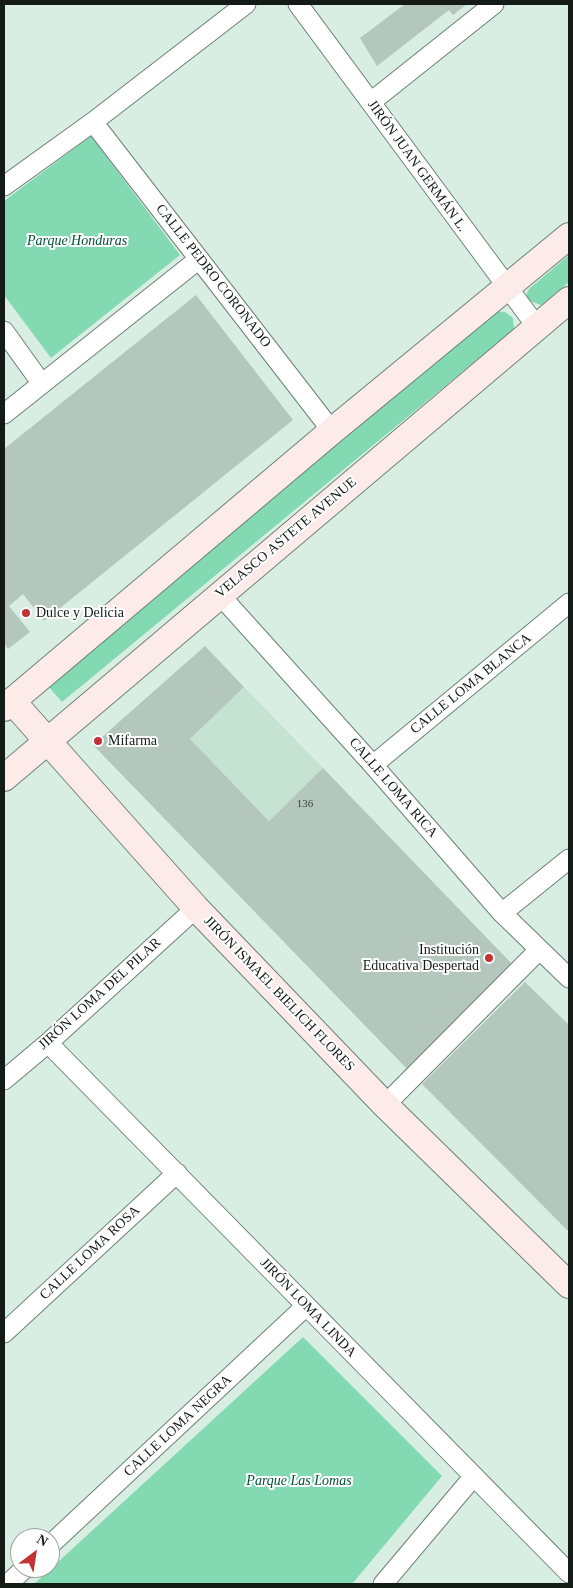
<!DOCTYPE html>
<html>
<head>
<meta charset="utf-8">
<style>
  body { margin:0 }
  #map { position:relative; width:573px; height:1588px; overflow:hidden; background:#d9eee3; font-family:Georgia,serif }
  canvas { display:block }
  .frame { position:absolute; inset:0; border:5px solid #141b17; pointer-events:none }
  .north { position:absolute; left:10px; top:1528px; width:50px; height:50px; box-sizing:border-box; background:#fff; border:1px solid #a1a4a2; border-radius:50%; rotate:31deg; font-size:14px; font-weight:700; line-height:20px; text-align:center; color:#141b17 }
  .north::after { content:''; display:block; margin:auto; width:18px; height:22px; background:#c23336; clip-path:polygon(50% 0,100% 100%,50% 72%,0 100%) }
</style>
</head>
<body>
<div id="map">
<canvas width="573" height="1588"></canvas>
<div class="frame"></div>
<div class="north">N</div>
</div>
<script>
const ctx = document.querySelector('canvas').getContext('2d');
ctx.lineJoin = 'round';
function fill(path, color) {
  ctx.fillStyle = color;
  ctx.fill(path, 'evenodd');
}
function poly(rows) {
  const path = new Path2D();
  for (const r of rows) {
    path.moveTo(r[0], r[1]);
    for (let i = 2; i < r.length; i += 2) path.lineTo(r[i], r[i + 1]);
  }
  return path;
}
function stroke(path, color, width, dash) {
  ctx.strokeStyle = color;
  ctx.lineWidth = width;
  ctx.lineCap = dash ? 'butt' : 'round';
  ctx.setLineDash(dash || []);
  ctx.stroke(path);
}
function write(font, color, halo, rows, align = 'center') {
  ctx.font = font + ' Georgia,serif';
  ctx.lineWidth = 4;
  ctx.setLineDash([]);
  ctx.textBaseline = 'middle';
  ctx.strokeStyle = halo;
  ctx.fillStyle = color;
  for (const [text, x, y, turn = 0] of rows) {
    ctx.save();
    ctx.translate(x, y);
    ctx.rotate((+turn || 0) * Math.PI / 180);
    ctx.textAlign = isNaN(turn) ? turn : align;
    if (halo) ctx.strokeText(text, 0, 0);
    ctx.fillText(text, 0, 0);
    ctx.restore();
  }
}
const built = poly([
  [244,687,323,768,269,821,190,739]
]);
const green = poly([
  [91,136,180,255,51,358,4,295,4,201],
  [569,255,569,282,541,305,530,301,526,295,529,289],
  [493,311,505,312,513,318,514,329,62,702,48,686],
  [303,1337,442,1476,352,1584,34,1584]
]);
const building = poly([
  [405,4,467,4,453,15,449,10,377,66,360,38],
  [196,295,293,420,44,621,23,594,9,606,30,632,8,649,4,643,4,449],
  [205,646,244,687,190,739,269,821,323,768,514,966,410,1072,93,745],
  [525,982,569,1025,569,1232,422,1084]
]);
const street = poly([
  [298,4,537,327],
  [371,102,494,4],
  [93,122,332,431],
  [4,186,93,122,246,4],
  [4,331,42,384],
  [4,414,199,259],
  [219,594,373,765,502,913,569,978],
  [373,765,569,603],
  [502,913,569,859],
  [48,1043,569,1573],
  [4,1080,48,1043,196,908],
  [385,1105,539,950],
  [4,1333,177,1173],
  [50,1545,306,1306],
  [8,1584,25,1568],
  [383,1584,474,1476]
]);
const secondary = poly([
  [12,701,196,908,385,1105,569,1285],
  [4,708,332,431,569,236],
  [4,778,569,300]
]);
const markers = [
  [26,613,5,"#c23336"],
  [98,741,5,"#c23336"],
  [489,958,5,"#c23336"]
];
const numberNames = [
  ["136",305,804]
];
const streetNames = [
  ["JIRÓN JUAN GERMÁN L.",417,166,54],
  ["CALLE PEDRO CORONADO",213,276,52],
  ["VELASCO ASTETE AVENUE",286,538,-40],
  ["CALLE LOMA BLANCA",471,684,-39],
  ["CALLE LOMA RICA",393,788,49],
  ["JIRÓN LOMA DEL PILAR",100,994,-42],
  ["JIRÓN ISMAEL BIELICH FLORES",279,994,46],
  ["CALLE LOMA ROSA",90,1253,-43],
  ["JIRÓN LOMA LINDA",308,1308,46],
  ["CALLE LOMA NEGRA",178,1426,-43]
];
const parkNames = [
  ["Parque Honduras",77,241],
  ["Parque Las Lomas",299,1481]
];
const poiNames = [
  ["Dulce y Delicia",36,613],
  ["Mifarma",108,741],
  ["Institución",479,950,"right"],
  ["Educativa Despertad",479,966,"right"]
];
fill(built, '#c5e2d3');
fill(green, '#82d9b2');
fill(building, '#b3c7bd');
stroke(street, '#6d8077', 21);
stroke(secondary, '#6d8077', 28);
stroke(street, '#fff', 19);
stroke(secondary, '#fdebe9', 26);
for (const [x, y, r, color] of markers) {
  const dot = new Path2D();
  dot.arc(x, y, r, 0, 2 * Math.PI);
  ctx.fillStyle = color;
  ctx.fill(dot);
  stroke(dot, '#fff', 2);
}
write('11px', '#3c4640', null, numberNames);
write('14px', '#141b17', '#fff', streetNames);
write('italic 14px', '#015137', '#fff', parkNames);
write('14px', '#141b17', '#fff', poiNames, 'left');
</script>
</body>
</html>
